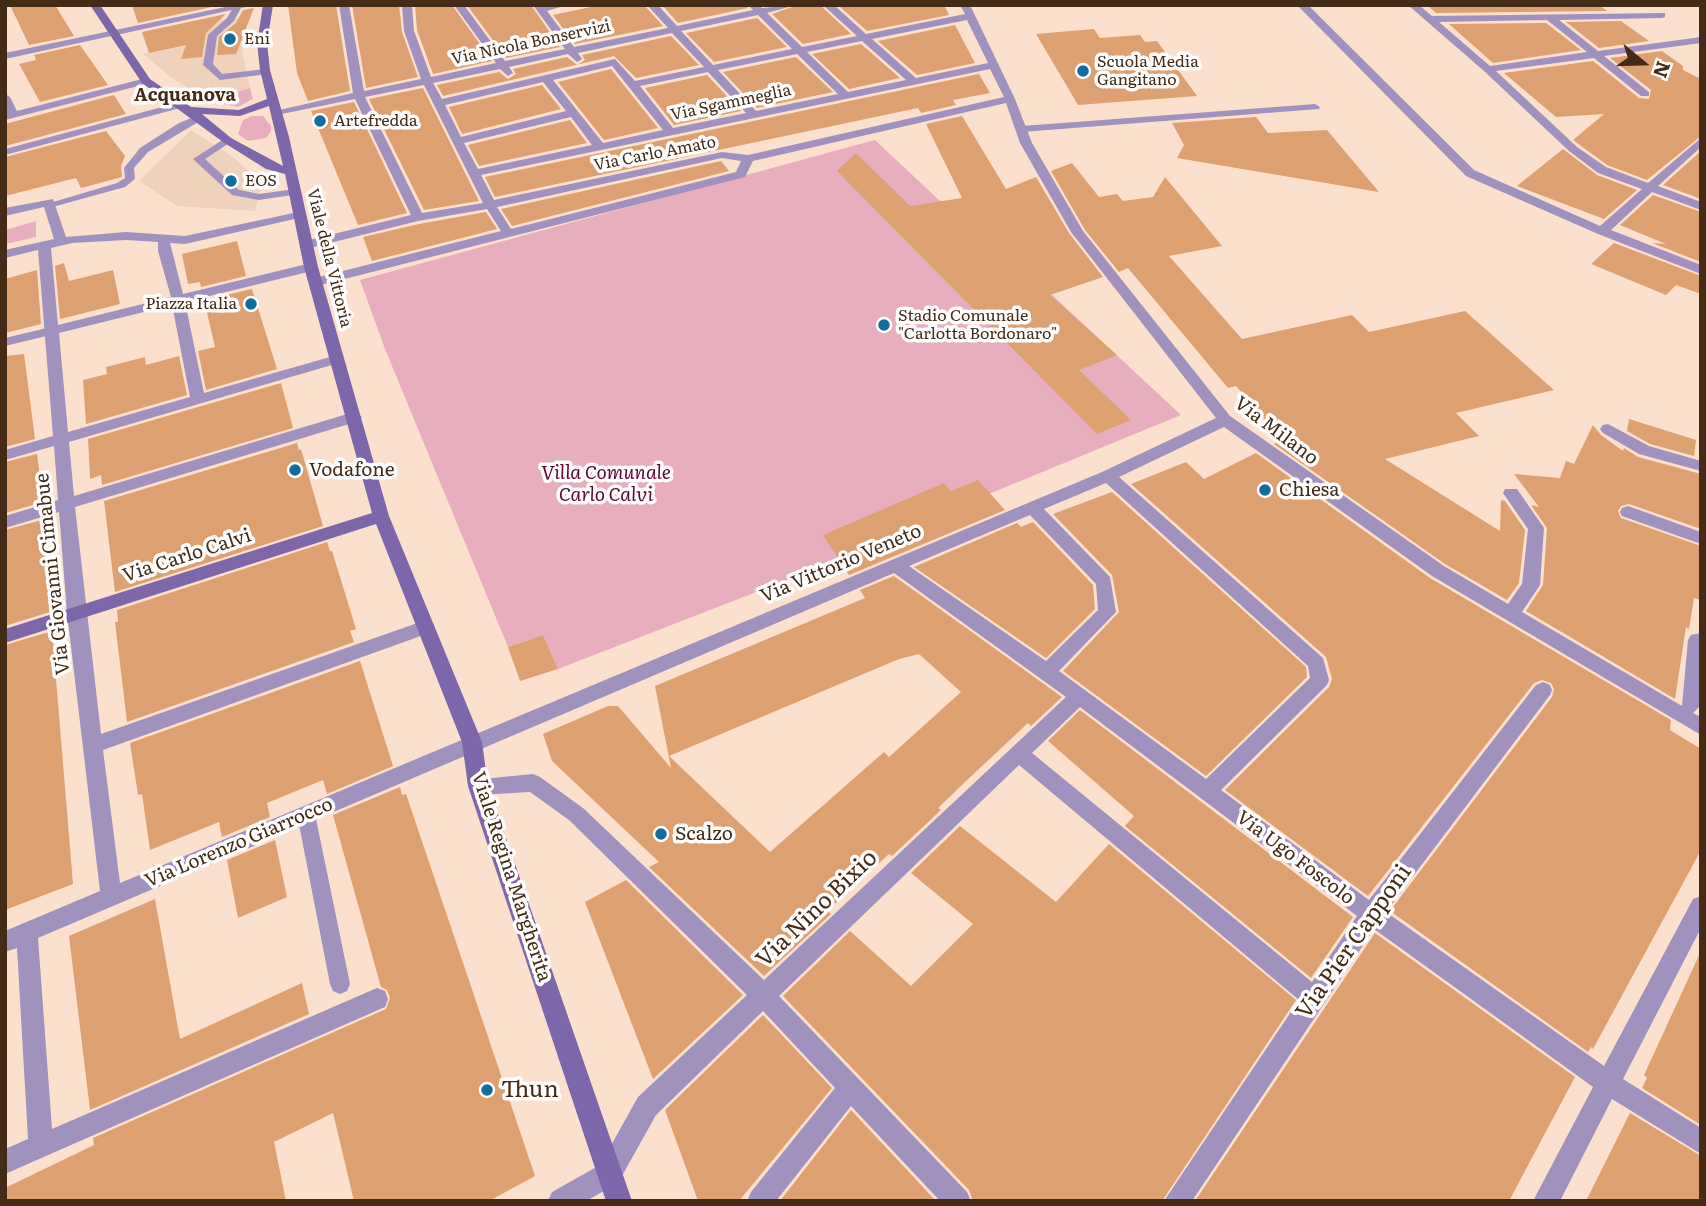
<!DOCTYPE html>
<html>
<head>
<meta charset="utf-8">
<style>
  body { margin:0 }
  #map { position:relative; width:1706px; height:1206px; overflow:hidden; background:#fbe1cd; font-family:Literata,serif }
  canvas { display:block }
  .frame { position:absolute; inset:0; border:7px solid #432b16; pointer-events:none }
  .north { position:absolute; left:1608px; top:28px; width:70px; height:70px; -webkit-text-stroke:5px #fff; paint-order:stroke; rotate:109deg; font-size:19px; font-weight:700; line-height:28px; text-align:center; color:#432b16 }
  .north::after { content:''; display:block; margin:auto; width:24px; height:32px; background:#432b16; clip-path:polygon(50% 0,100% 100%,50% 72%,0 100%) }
</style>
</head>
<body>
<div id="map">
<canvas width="1706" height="1206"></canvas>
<div class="frame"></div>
<div class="north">N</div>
</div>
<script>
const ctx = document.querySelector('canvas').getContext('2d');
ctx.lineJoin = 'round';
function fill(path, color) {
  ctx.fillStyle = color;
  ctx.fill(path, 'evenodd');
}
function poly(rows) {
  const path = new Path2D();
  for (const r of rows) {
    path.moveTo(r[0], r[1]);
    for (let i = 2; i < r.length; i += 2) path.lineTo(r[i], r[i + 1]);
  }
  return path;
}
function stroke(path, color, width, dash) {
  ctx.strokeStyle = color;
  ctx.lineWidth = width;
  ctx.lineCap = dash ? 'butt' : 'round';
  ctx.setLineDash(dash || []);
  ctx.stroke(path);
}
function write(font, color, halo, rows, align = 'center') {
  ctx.font = font + ' Literata,serif';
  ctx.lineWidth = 7;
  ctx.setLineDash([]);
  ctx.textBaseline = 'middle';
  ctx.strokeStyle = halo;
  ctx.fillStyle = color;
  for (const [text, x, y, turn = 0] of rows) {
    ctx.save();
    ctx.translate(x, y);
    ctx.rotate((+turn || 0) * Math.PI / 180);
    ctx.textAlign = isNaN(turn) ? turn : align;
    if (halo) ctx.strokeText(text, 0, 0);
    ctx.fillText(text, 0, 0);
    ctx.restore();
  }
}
const built = poly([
  [248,18,242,50,250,88,209,101,172,78,143,54,168,49,162,32,221,20],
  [191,130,233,157,252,174,260,190,255,211,177,206,139,181]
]);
const green = poly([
  [250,88,253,99,238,107,209,101],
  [252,116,263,116,271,126,271,131,266,138,248,141,238,134,243,120],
  [875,140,940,201,945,201,1051,294,1181,415,838,556,839,560,558,669,543,635,508,647,385,349,360,280],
  [36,221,36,237,5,244,5,230]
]);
const building = poly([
  [10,5,55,5,74,36,29,45],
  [132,5,221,5,138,23],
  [288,5,336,5,350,91,308,101,297,73],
  [352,5,399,5,402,32,418,77,366,88],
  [415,5,452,5,492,61,433,74,417,30],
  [467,5,531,5,560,47,506,58],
  [600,5,644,5,663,26,575,44,553,15],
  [662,5,745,5,748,8,678,23],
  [798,5,820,5,851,34,803,44,772,14],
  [838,5,944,5,949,15,867,31],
  [1427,5,1599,5,1607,11,1436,13],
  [254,8,236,54,217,55,219,37,236,23,243,10],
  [226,14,206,33,202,57,181,59,186,45,149,53,142,32],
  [757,18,787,47,714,62,686,33],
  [1621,21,1649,41,1599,48,1566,22],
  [1546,23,1581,50,1493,63,1449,24],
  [955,25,975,63,917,75,878,41],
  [1094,29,1100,38,1140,35,1145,42,1157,41,1197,96,1078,105,1036,34],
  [671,36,699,65,636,78,614,56,443,96,437,85,499,72,508,79,516,74,513,69,567,57,577,65,585,60,582,55],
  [861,44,900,78,849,89,812,54],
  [80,45,108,85,40,102,19,64,36,60,34,55],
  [1662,51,1683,66,1683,70,1701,79,1701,136,1647,180,1607,165,1573,140,1604,114,1556,117,1504,73,1593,61,1639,98,1649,99,1651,90,1610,58],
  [796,57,833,92,757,108,723,72],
  [611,69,658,128,604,140,558,82],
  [979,74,990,93,953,100,956,105,921,113,918,108,495,197,485,177],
  [707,75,741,111,674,125,645,88],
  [542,85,561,109,462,134,449,107],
  [423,88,479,201,424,210,369,99],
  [114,95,126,114,5,146,5,124],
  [354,102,407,213,358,225,311,111],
  [962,116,1006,189,1036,177,1069,233,1103,277,1050,295,1117,355,1079,370,1131,420,1097,434,837,171,856,153,910,206,962,198,926,124],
  [1256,117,1268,133,1327,130,1379,192,1177,158,1184,145,1172,123],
  [570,120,587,143,479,166,468,145],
  [106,131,125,156,121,166,122,177,81,188,76,178,5,196,5,157],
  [1563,149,1597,175,1637,190,1604,219,1517,186],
  [1701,151,1701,199,1663,185],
  [721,161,729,171,512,226,501,209],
  [1072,163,1099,197,1117,194,1123,201,1153,197,1165,177,1222,246,1169,256,1242,339,1352,315,1369,332,1465,311,1554,390,1456,413,1479,436,1385,459,1500,531,1501,500,1505,501,1525,530,1519,583,1507,600,1445,564,1274,444,1282,440,1236,386,1228,388,1128,268,1119,272,1085,230,1051,171],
  [1653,195,1701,212,1701,262,1652,243,1666,244,1620,225],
  [486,212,497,229,372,261,363,237,419,224],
  [237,241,246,276,201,287,200,282,188,284,182,254],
  [1614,243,1701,276,1701,294,1676,285,1666,295,1591,264],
  [64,263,69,281,113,270,120,304,60,319,55,266],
  [37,270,41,324,5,333,5,279],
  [252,289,277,369,206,390,198,351,215,347,204,300],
  [24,354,35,439,5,447,5,356],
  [179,356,187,395,86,424,83,380,107,374,106,367,145,357,146,365],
  [281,383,293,428,102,485,101,475,90,479,88,439],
  [1629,419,1696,440,1694,456,1650,444,1627,431],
  [1593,425,1601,435,1623,451,1624,448,1638,457,1701,474,1701,529,1629,504,1621,506,1618,511,1621,518,1701,546,1701,600,1694,598,1689,629,1686,627,1675,699,1526,611,1543,585,1547,528,1531,505,1539,507,1514,474,1560,478,1566,461,1574,464],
  [297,443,299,450,301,449,323,526,115,592,104,501],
  [1256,453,1430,578,1671,720,1670,730,1701,749,1701,850,1593,1049,1591,1047,1588,1052,1390,911,1552,697,1554,689,1551,683,1542,680,1534,683,1368,896,1225,790,1329,687,1332,679,1326,657,1131,484,1186,462,1204,479],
  [37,454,42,493,39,494,40,503,5,513,5,462],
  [978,480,1005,510,849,575,823,535,944,483,951,491],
  [1112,492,1306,667,1307,677,1206,776,1063,671,1119,612,1112,575,1053,514],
  [42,520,50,612,5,626,5,530],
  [1033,522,1093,585,1095,609,1046,658,914,567,1017,523,1021,527],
  [327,542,330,551,332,551,356,629,350,631,354,642,127,722,115,622,118,622,117,610],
  [894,576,1062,697,1031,726,1028,723,965,782,938,808,941,810,892,856,889,854,866,875,827,911,831,914,764,976,649,867,659,862,552,761,543,734,608,706,618,706,671,768,655,686,865,598,860,590],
  [919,654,961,692,889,757,884,752,770,852,669,756,899,659],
  [52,631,73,884,5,910,5,645],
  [543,635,558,669,520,681,508,647],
  [360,661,393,766,327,794,323,780,267,803,270,817,222,837,219,822,150,850,142,794,138,795,130,743],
  [1080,710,1353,917,1311,978,1125,826,1134,816,1048,741],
  [400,787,402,795,406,794,535,1176,489,1201,354,1201,333,1113,274,1142,286,1201,5,1201,5,1188,94,1145,93,1138,386,1009,390,998,387,990,381,987,333,815],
  [960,826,1056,902,1109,844,1296,1000,1162,1201,973,1201,969,1190,783,996,850,931,911,986,973,924,911,873],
  [275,840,287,897,238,918,227,860],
  [626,880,743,995,653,1079,585,902],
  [155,899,180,1039,302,983,309,1014,90,1110,69,936],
  [1375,933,1575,1077,1509,1201,1195,1201],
  [1701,951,1701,1125,1642,1088,1647,1078,1644,1075],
  [763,1015,832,1088,739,1201,698,1201,665,1110],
  [851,1110,936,1201,780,1201],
  [1630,1113,1701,1156,1701,1201,1586,1201]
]);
const lane = poly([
  [234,6,241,8,234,21,217,36,213,64,222,74,265,69,270,72,268,74,220,80,203,65,208,35,227,18,234,6],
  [181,102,186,105,184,107,5,155,5,149,181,102],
  [1315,104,1320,107,1319,109,1022,132,1017,129,1022,126,1315,104],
  [196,116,205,118,148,152,134,168,135,179,125,187,49,208,43,205,117,183,125,178,124,168,140,148,179,123,196,116],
  [227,137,232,140,231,142,205,159,239,190,259,194,295,189,300,192,299,194,259,200,232,195,193,159,227,137],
  [51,327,55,328,55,334,5,346,5,338,51,327],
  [306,806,312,808,315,814,350,984,347,991,340,994,333,991,330,984,297,814,300,808,306,806]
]);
const street = poly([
  [235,5,255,5,5,59,5,53,235,5],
  [339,5,349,5,364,91,421,79,404,31,402,5,412,5,414,31,431,77,496,63,454,5,464,5,505,61,565,49,533,5,567,5,547,11,574,47,668,28,647,5,658,5,677,26,753,10,748,5,759,5,762,8,796,5,767,13,802,47,857,36,823,5,834,5,866,34,965,14,960,5,970,5,1015,99,1032,143,1083,231,1230,416,1444,566,1508,604,1522,584,1528,529,1503,493,1505,489,1517,489,1544,528,1540,585,1522,612,1682,706,1688,640,1691,635,1701,633,1700,706,1693,713,1701,717,1701,735,1432,576,1224,427,1119,477,1323,658,1329,680,1327,685,1221,790,1369,900,1536,685,1543,682,1550,685,1552,690,1550,695,1386,912,1604,1066,1693,899,1701,896,1701,928,1623,1079,1701,1128,1701,1154,1612,1099,1560,1201,1533,1201,1593,1087,1374,929,1192,1201,1164,1201,1299,1000,1019,765,779,996,967,1192,971,1201,940,1201,851,1106,776,1201,747,1201,751,1192,835,1088,763,1011,656,1115,618,1183,586,1201,548,1201,552,1192,600,1165,638,1097,747,995,569,820,530,792,478,795,471,792,468,786,471,780,533,774,540,777,583,808,764,980,1066,697,894,573,38,938,52,1129,377,988,385,991,388,999,385,1007,5,1174,5,1149,28,1139,17,948,5,952,5,931,100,891,67,613,59,512,5,528,5,516,58,500,54,446,5,460,5,450,53,436,38,250,5,258,5,250,54,239,44,207,5,216,5,208,53,199,66,237,126,232,185,236,303,211,303,217,299,218,185,244,170,243,183,294,311,263,318,267,316,270,185,302,204,393,337,355,344,359,342,362,69,442,74,496,354,412,362,417,359,421,75,507,101,734,426,620,432,622,435,627,432,632,103,750,120,883,1102,472,1216,418,1071,232,1020,143,1006,103,753,161,745,177,321,285,311,285,311,279,501,231,487,209,418,221,306,249,301,248,301,242,411,215,355,99,277,115,271,112,353,93,339,5],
  [758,15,792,49,713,65,681,31,758,15],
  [967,20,988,63,916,78,872,39,967,20],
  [672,33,704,67,635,81,615,59,442,99,433,83,500,69,508,76,513,73,509,67,568,54,577,62,582,59,578,53,672,33],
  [862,41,906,80,848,92,807,52,862,41],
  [797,54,838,94,756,111,718,70,797,54],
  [612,66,663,130,603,143,553,80,612,66],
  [990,69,1004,97,748,155,722,152,494,200,481,175,990,69],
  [708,72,746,113,673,128,640,86,708,72],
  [543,82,566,111,461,137,445,105,543,82],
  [424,85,483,203,422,213,365,97,424,85],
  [571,117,592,145,478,169,464,143,571,117],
  [722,158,741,161,736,172,511,229,497,207,722,158],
  [126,240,158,242,158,251,171,297,58,325,51,248,72,243,126,240],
  [172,305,190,397,68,432,59,333,172,305],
  [1106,483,1308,666,1310,678,1206,779,1059,671,1116,612,1110,577,1044,509,1106,483],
  [1030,515,1096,584,1098,610,1046,661,909,566,1030,515],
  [1080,707,1357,916,1312,982,1032,753,1080,707],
  [1297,5,1308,5,1474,170,1600,226,1642,189,1598,173,1569,151,1484,71,1408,5,1419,5,1432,16,1665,13,1665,17,1662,18,1559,20,1598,51,1701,37,1701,43,1604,56,1649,92,1649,96,1641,96,1594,58,1496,71,1577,147,1606,167,1648,183,1701,138,1701,147,1658,186,1701,202,1701,210,1652,192,1611,230,1701,265,1701,274,1598,234,1466,176,1297,5],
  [1547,20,1587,52,1490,66,1439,22,1547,20],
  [146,78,150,79,150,83,5,120,5,94,10,97,17,111,146,78],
  [1608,424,1649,446,1701,461,1701,471,1639,454,1603,433,1600,429,1603,425,1608,424],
  [1628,506,1701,532,1701,544,1622,516,1620,512,1622,508,1628,506]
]);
const secondary = poly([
  [90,5,100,5,150,79,191,107,239,110,267,99,260,70,257,43,263,5,273,5,267,43,270,70,289,137,318,267,389,516,482,742,488,786,632,1201,606,1201,468,786,462,742,376,524,5,643,5,629,372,513,304,267,285,174,266,169,223,142,142,83,90,5],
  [269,106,283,166,231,138,202,114,240,116,269,106]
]);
const markers = [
  [230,39,7,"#146c9c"],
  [1083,71,7,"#146c9c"],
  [320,121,7,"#146c9c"],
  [231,181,7,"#146c9c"],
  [251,304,7,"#146c9c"],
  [884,325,7,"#146c9c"],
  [295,470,7,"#146c9c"],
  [1265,490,7,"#146c9c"],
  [661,834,7,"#146c9c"],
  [487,1090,7,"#146c9c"]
];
const farPoinames = [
  ["Eni",244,39],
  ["Scuola Media",1097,62],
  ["Gangitano",1097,80],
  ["Artefredda",334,121],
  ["EOS",245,181],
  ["Piazza Italia",237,304,"right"],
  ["Stadio Comunale",898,316],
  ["\"Carlotta Bordonaro\"",898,334]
];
const farStreetnames = [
  ["Via Nicola Bonservizi",531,43,-12],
  ["Via Sgammeglia",731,103,-12],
  ["Via Carlo Amato",655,154,-11],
  ["Viale della Vittoria",329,258,76]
];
const farNeighbourhoodnames = [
  ["Acquanova",185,96]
];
const streetNames = [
  ["Via Milano",1276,431,37],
  ["Via Carlo Calvi",187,556,-18],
  ["Via Vittorio Veneto",841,564,-23],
  ["Via Giovanni Cimabue",53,574,-96],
  ["Via Lorenzo Giarrocco",239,843,-23],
  ["Via Ugo Foscolo",1295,858,37],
  ["Viale Regina Margherita",511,877,72]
];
const poiNames = [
  ["Vodafone",309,470],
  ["Chiesa",1279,490],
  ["Scalzo",675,834]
];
const parkNames = [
  ["Villa Comunale",606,473],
  ["Carlo Calvi",606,495]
];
const nearStreetnames = [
  ["Via Nino Bixio",817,909,-44],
  ["Via Pier Capponi",1354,942,-55]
];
const nearPoinames = [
  ["Thun",501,1090]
];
fill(built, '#eed2bc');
fill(green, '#e7aebe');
fill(building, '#dca071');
fill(lane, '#a091bf');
fill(street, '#a091bf');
fill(secondary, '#7e66aa');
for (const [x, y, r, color] of markers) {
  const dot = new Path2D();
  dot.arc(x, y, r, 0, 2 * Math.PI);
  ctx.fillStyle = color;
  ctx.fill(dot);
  stroke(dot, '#fff', 2.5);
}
write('16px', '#432b16', '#fff', farPoinames, 'left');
write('16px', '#432b16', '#fff', farStreetnames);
write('bold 18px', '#432b16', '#fff', farNeighbourhoodnames);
write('19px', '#432b16', '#fff', streetNames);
write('19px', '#432b16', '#fff', poiNames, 'left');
write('italic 19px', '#620732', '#fff', parkNames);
write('23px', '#432b16', '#fff', nearStreetnames);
write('23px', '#432b16', '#fff', nearPoinames, 'left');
</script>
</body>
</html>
